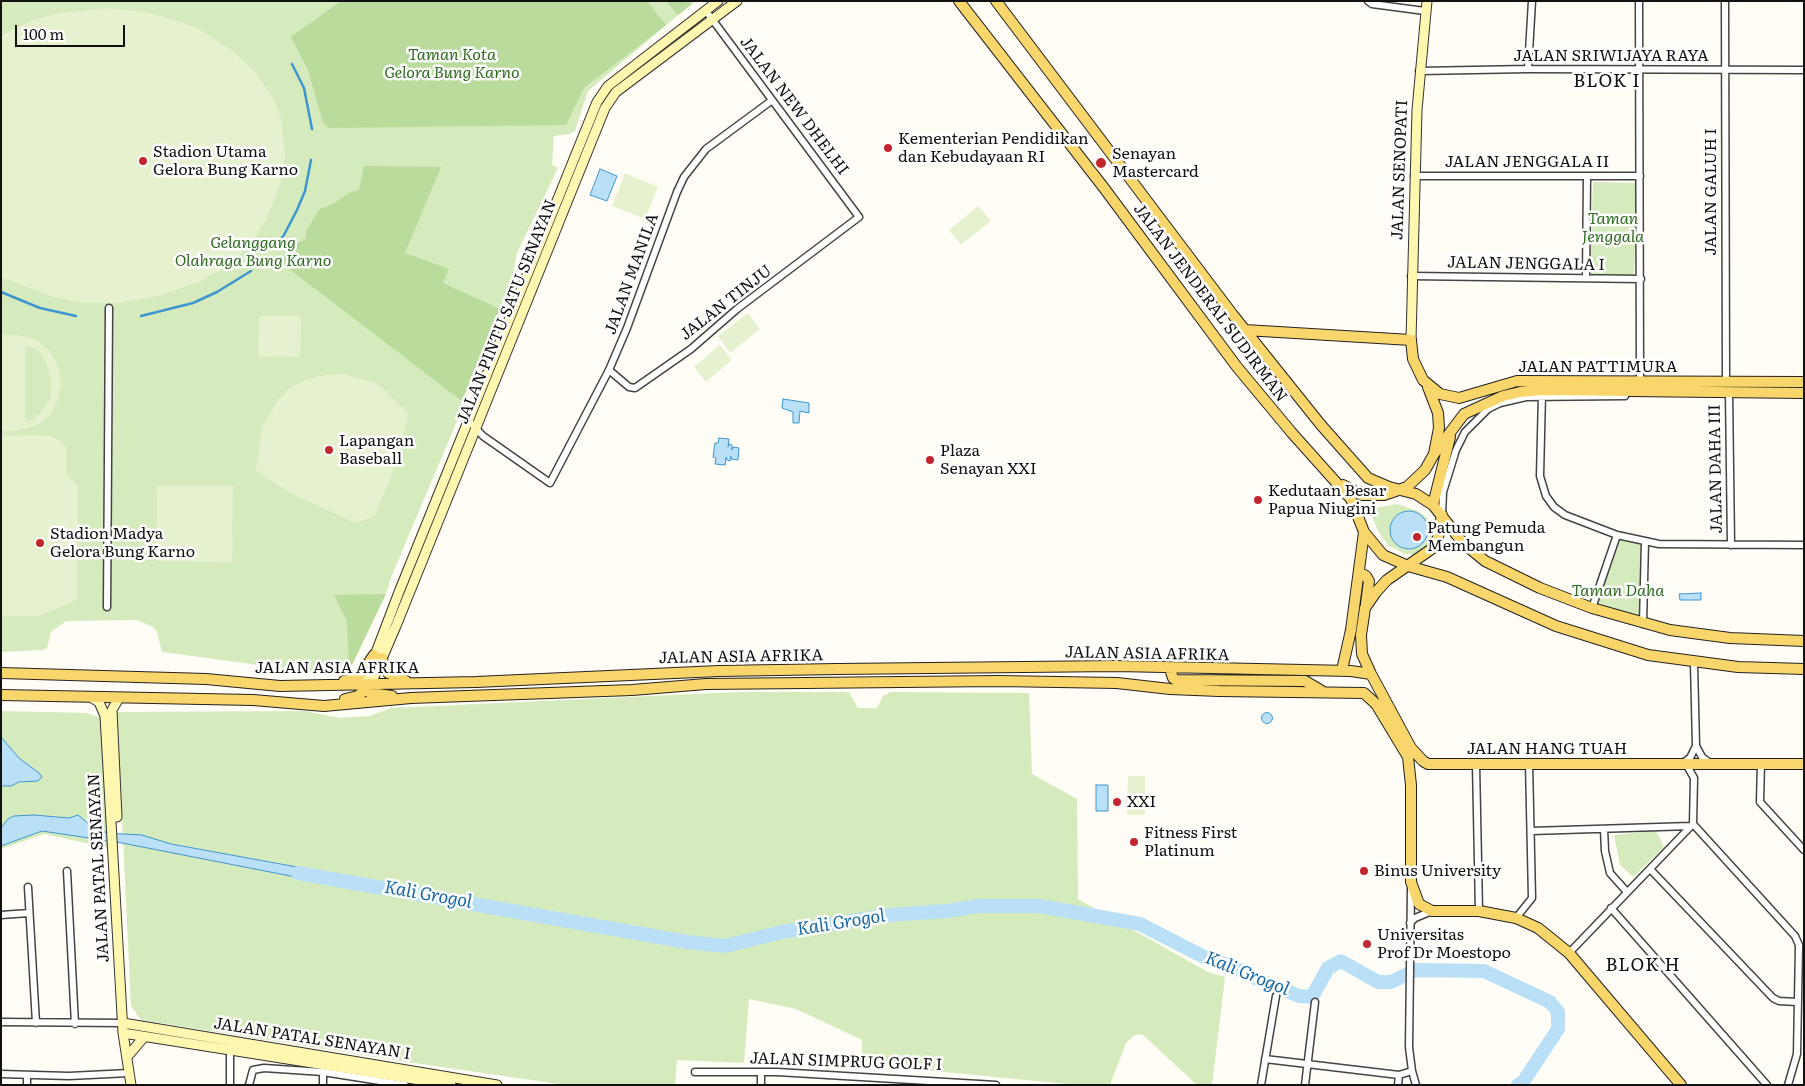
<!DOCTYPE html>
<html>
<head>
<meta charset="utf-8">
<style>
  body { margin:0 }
  #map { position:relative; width:1805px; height:1086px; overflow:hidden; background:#fffdf5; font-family:Literata,serif }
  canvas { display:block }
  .frame { position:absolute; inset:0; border:2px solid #111; pointer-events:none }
  .scale { position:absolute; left:15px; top:25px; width:110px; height:22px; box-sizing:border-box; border:2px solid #111; border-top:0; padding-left:6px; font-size:15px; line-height:18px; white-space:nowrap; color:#111; -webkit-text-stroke:4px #fff; paint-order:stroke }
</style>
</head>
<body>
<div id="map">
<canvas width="1805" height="1086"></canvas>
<div class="frame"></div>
<div class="scale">100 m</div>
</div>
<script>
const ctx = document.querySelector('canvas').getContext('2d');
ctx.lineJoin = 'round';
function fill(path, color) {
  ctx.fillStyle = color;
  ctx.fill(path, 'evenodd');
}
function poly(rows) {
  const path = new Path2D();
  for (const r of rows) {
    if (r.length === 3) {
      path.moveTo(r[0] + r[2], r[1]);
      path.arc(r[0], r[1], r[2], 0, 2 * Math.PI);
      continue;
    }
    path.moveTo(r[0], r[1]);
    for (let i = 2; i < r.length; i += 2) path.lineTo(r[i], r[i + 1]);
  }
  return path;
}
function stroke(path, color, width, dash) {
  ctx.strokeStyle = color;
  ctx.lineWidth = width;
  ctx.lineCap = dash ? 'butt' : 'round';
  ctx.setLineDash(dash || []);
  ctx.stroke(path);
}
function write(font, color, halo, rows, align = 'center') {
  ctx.font = font + ' Literata,serif';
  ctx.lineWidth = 5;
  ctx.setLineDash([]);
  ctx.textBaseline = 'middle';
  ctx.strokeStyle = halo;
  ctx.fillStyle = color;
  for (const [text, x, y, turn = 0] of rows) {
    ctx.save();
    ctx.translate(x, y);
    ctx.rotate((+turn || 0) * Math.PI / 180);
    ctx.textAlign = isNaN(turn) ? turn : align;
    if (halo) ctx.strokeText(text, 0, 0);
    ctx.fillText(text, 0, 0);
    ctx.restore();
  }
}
const green = poly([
  [1,1,695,1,588,91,575,131,570,134,554,136,552,165,558,168,517,253,511,282,462,401,460,414,392,575,387,591,349,669,311,672,162,652,157,632,153,627,136,620,66,621,51,632,47,648,43,650,1,652],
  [1593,182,1637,183,1634,275,1590,274],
  [1397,504,1418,511,1426,517,1432,528,1432,540,1427,548,1415,555,1405,554,1388,545,1378,531,1369,509],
  [1613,535,1642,544,1639,621,1588,607],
  [738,692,849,692,858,708,877,708,883,696,891,692,1029,693,1032,774,1077,799,1078,899,1208,972,1225,977,1212,1085,1197,1085,1143,1035,1139,1034,1133,1036,1126,1043,1110,1085,1077,1085,862,1064,862,1040,796,1009,749,999,744,1063,677,1060,675,1085,565,1085,401,1061,141,1020,131,1006,117,712,305,711,340,718,370,716,391,708],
  [1,711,87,713,103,719,109,848,44,834,1,849],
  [1656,831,1664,847,1633,877,1620,865,1614,835]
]);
const forest = poly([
  [341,1,647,1,666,25,584,88,566,125,328,128,323,122,308,70,291,37],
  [666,1,689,1,692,4,678,15],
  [364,166,441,167,405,253,449,269,443,283,500,309,462,401,280,262,292,245,305,240,307,229,320,209,335,203,348,193,359,190],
  [386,594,353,663,349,669,347,621,334,595]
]);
const pitch = poly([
  [107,8,147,12,177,21,197,28,233,51,257,74,274,100,281,119,285,155,282,178,267,219,249,246,225,267,199,282,159,296,116,303,84,303,53,297,1,277,1,36,31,21,54,14],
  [625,173,658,187,645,219,612,206],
  [978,206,991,221,961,245,949,230],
  [748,313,760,329,730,353,718,336],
  [259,316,301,316,300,357,258,356],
  [1,335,16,335,35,339,48,349,57,364,61,383,58,399,52,412,38,425,16,431,1,431],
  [25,345,36,348,41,354,47,365,51,380,50,398,42,411,35,419,25,422],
  [720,345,732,360,706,382,694,367],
  [344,374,378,384,409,414,391,477,375,516,356,523,292,494,256,471,262,426,279,399,292,386,309,379,325,375],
  [39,435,54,437,66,446,66,473,78,487,77,599,40,616,1,616,1,436],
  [157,486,233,486,232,562,156,561],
  [1128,776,1145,776,1145,815,1127,815]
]);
const water = poly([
  [600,169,617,176,607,201,590,195,600,169],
  [783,399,809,403,809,413,800,411,799,423,793,423,793,412,782,408,783,399],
  [719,438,729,439,728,447,729,444,732,445,732,450,733,447,739,448,738,460,731,459,731,456,730,461,727,460,726,457,725,465,715,464,716,458,713,457,715,443,718,443,719,438],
  [1409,530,19],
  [1701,593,1701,600,1680,600,1679,594,1701,593],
  [1267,718,5.5],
  [1,737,19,758,39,773,42,777,38,781,19,782,11,786,1,786,1,737],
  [1096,785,1108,785,1108,811,1096,811,1096,785],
  [34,815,69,818,78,815,89,824,107,833,142,835,171,844,319,871,316,881,122,843,42,831,1,846,1,828,8,819,14,816,34,815]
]);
const stream = poly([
  [292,64,304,88,312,129],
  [274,248,284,235,297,210,305,191,311,160],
  [1,292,40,308,76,316],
  [141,316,193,303,217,292,251,271]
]);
const river = poly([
  [298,873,687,942,725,946,782,932,889,915,947,911,978,906,1039,906,1140,924,1206,958,1231,966,1261,981,1299,996,1312,997,1328,968,1341,961,1378,982,1391,982,1416,970,1484,971,1550,1002,1558,1012,1558,1029,1523,1082,1518,1085]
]);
const street = poly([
  [1368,1,1372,4,1425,11],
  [1639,1,1640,381],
  [1725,1,1726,382],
  [1528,69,1532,1],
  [1419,71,1528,69,1804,70],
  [1414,176,1640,176],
  [1411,276,1641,279],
  [1586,278,1587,176],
  [609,370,629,387,635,388,691,349,737,309,859,217,706,11],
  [1729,392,1731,545],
  [1542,394,1540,476,1546,496,1554,507,1565,515,1617,535,1659,544,1804,545],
  [469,421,483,436,550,483,609,370,627,328,677,192,684,177,706,149,771,101],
  [1442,515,1443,492,1456,450,1465,432,1488,409,1500,403,1526,397,1625,396],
  [107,607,109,308],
  [1592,608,1617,535],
  [1643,624,1645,541],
  [1694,663,1696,746,1702,757,1710,763],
  [1683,763,1690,758,1696,746],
  [1761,763,1760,802,1804,850],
  [1476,764,1479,911],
  [1686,764,1694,778,1693,824],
  [1693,824,1795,936,1799,945,1797,1054,1788,1085],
  [1604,829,1605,851,1610,873,1627,892],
  [1531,831,1691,826],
  [1650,869,1773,998,1779,1001,1797,1002],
  [67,871,75,1024],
  [28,887,36,1023],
  [1411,889,1409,1047,1412,1071,1416,1085],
  [1611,908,1767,1085],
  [1,915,29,913],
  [1516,918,1532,898,1529,763],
  [1410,923,1415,918,1432,911],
  [1569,953,1693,824],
  [1,1022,123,1023],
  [230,1051,230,1085],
  [1265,1059,1399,1075,1412,1071],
  [695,1072,777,1072,996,1085],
  [761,1072,761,1085],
  [1,1074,69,1076,129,1073],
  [27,1085,27,1075],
  [249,1085,253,1070,264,1068,323,1072,405,1085],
  [323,1085,323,1072],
  [1261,1085,1276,996],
  [1305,1085,1315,1002],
  [1398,1085,1399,1075]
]);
const secondary = poly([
  [1411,340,1417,110,1427,1],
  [364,684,399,592,597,102,608,86,718,1],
  [371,684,396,626,605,108,616,92,737,1],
  [92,698,99,702,105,716,123,1033,131,1085],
  [117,817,112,710,119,698],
  [123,1023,497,1085],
  [123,1033,451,1085],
  [127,1057,144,1037]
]);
const primary = poly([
  [959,1,1104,188,1237,367,1292,433,1351,499,1364,532,1383,555,1408,566,1447,577,1556,626,1648,655,1738,667,1804,669],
  [996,1,1233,315,1321,425,1368,478,1389,487,1416,494,1433,505,1463,543,1485,561,1540,588,1592,608,1670,630,1730,638,1804,641],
  [1245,330,1411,340,1413,359,1423,380,1440,394,1459,398,1517,381,1804,382],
  [1434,454,1464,414,1503,396,1520,392,1542,390,1804,393],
  [1343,485,1362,495,1384,495,1407,487,1425,470,1434,454,1439,428,1438,413,1428,387],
  [1433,505,1450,437],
  [1442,515,1438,538,1433,548,1387,580,1376,592,1365,608,1361,635,1362,654,1371,674,1411,748,1423,761,1428,764,1804,764],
  [1360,573,1366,576,1369,581,1366,604],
  [382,658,384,667,388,673,406,681],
  [1170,669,1173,678,1176,680,1305,681,1322,691],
  [1342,670,1351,630,1364,532],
  [1,673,206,679,280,686,476,682,719,671,837,669,1117,666,1351,671,1371,674],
  [344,681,355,679,361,674,374,655],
  [364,685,370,693,392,696],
  [1,695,253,700,324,706,411,698,632,690,706,684,999,681,1117,683,1170,689,1219,691,1364,693,1376,704,1408,757,1411,785,1411,882,1419,904,1432,911,1479,911,1516,918,1538,928,1569,953,1681,1085],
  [345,699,358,696,371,684]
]);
const markers = [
  [888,148,5,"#c4262e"],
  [143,161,5,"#c4262e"],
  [1101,163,6,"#c4262e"],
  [329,450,5,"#c4262e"],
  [930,460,5,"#c4262e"],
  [1258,500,5,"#c4262e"],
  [1417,537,5,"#c4262e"],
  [40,543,5,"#c4262e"],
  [1117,802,5,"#c4262e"],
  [1134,842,5,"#c4262e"],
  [1364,871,5,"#c4262e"],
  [1367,944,5,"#c4262e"]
];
const parkNames = [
  ["Taman Kota",452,55],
  ["Gelora Bung Karno",452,73],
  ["Taman",1613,219],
  ["Jenggala",1613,237],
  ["Gelanggang",253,243],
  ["Olahraga Bung Karno",253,261],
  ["Taman Daha",1618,591]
];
const streetNames = [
  ["JALAN SRIWIJAYA RAYA",1611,56],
  ["JALAN NEW DHELHI",794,106,53],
  ["JALAN JENGGALA II",1527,162],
  ["JALAN SENOPATI",1400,170,-88],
  ["JALAN GALUH I",1711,192,-90],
  ["JALAN JENGGALA I",1526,264,1],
  ["JALAN MANILA",632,274,-70],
  ["JALAN TINJU",726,303,-38],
  ["JALAN JENDERAL SUDIRMAN",1210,303,53],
  ["JALAN PINTU SATU SENAYAN",507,312,-68],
  ["JALAN PATTIMURA",1598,367],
  ["JALAN DAHA III",1716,469,-91],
  ["JALAN ASIA AFRIKA",1147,654,1],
  ["JALAN ASIA AFRIKA",741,657,-1],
  ["JALAN ASIA AFRIKA",337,668],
  ["JALAN HANG TUAH",1547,749],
  ["JALAN PATAL SENAYAN",99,868,-93],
  ["JALAN PATAL SENAYAN I",312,1039,9],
  ["JALAN SIMPRUG GOLF I",846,1062,2]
];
const poiNames = [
  ["Kementerian Pendidikan",898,139],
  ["dan Kebudayaan RI",898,157],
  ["Stadion Utama",153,152],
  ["Gelora Bung Karno",153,170],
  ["Senayan",1112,154],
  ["Mastercard",1112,172],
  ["Lapangan",339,441],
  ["Baseball",339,459],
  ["Plaza",940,451],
  ["Senayan XXI",940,469],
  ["Kedutaan Besar",1268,491],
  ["Papua Niugini",1268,509],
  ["Patung Pemuda",1427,528],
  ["Membangun",1427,546],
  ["Stadion Madya",50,534],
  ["Gelora Bung Karno",50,552],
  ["XXI",1127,802],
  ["Fitness First",1144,833],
  ["Platinum",1144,851],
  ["Binus University",1374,871],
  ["Universitas",1377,935],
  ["Prof Dr Moestopo",1377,953]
];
const neighbourhoodNames = [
  ["BLOK I",1607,82],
  ["BLOK H",1643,966]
];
const waterNames = [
  ["Kali Grogol",428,895,10],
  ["Kali Grogol",841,923,-9],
  ["Kali Grogol",1247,974,22]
];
fill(green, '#d5ebbd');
fill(forest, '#b9dc9c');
fill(pitch, '#e6f2cf');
fill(water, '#b9e0f7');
stroke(water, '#3f96cf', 1);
stroke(stream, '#3f96cf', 2.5);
stroke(river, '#b9e0f7', 14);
stroke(street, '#444', 9);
stroke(secondary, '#333', 11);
stroke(primary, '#222', 12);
stroke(street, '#fff', 6);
stroke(secondary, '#fff6b0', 9);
stroke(primary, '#f9d66b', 10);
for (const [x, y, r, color] of markers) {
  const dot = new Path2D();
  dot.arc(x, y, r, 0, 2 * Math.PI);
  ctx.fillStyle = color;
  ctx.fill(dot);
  stroke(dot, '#fff', 2);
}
write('italic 16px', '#2f6b1f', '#fff', parkNames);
write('16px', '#111', '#fff', streetNames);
write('16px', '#111', '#fff', poiNames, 'left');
ctx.letterSpacing = '1px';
write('18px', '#111', '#fff', neighbourhoodNames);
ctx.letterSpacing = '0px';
write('italic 18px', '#1768a6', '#fff', waterNames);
</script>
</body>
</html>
